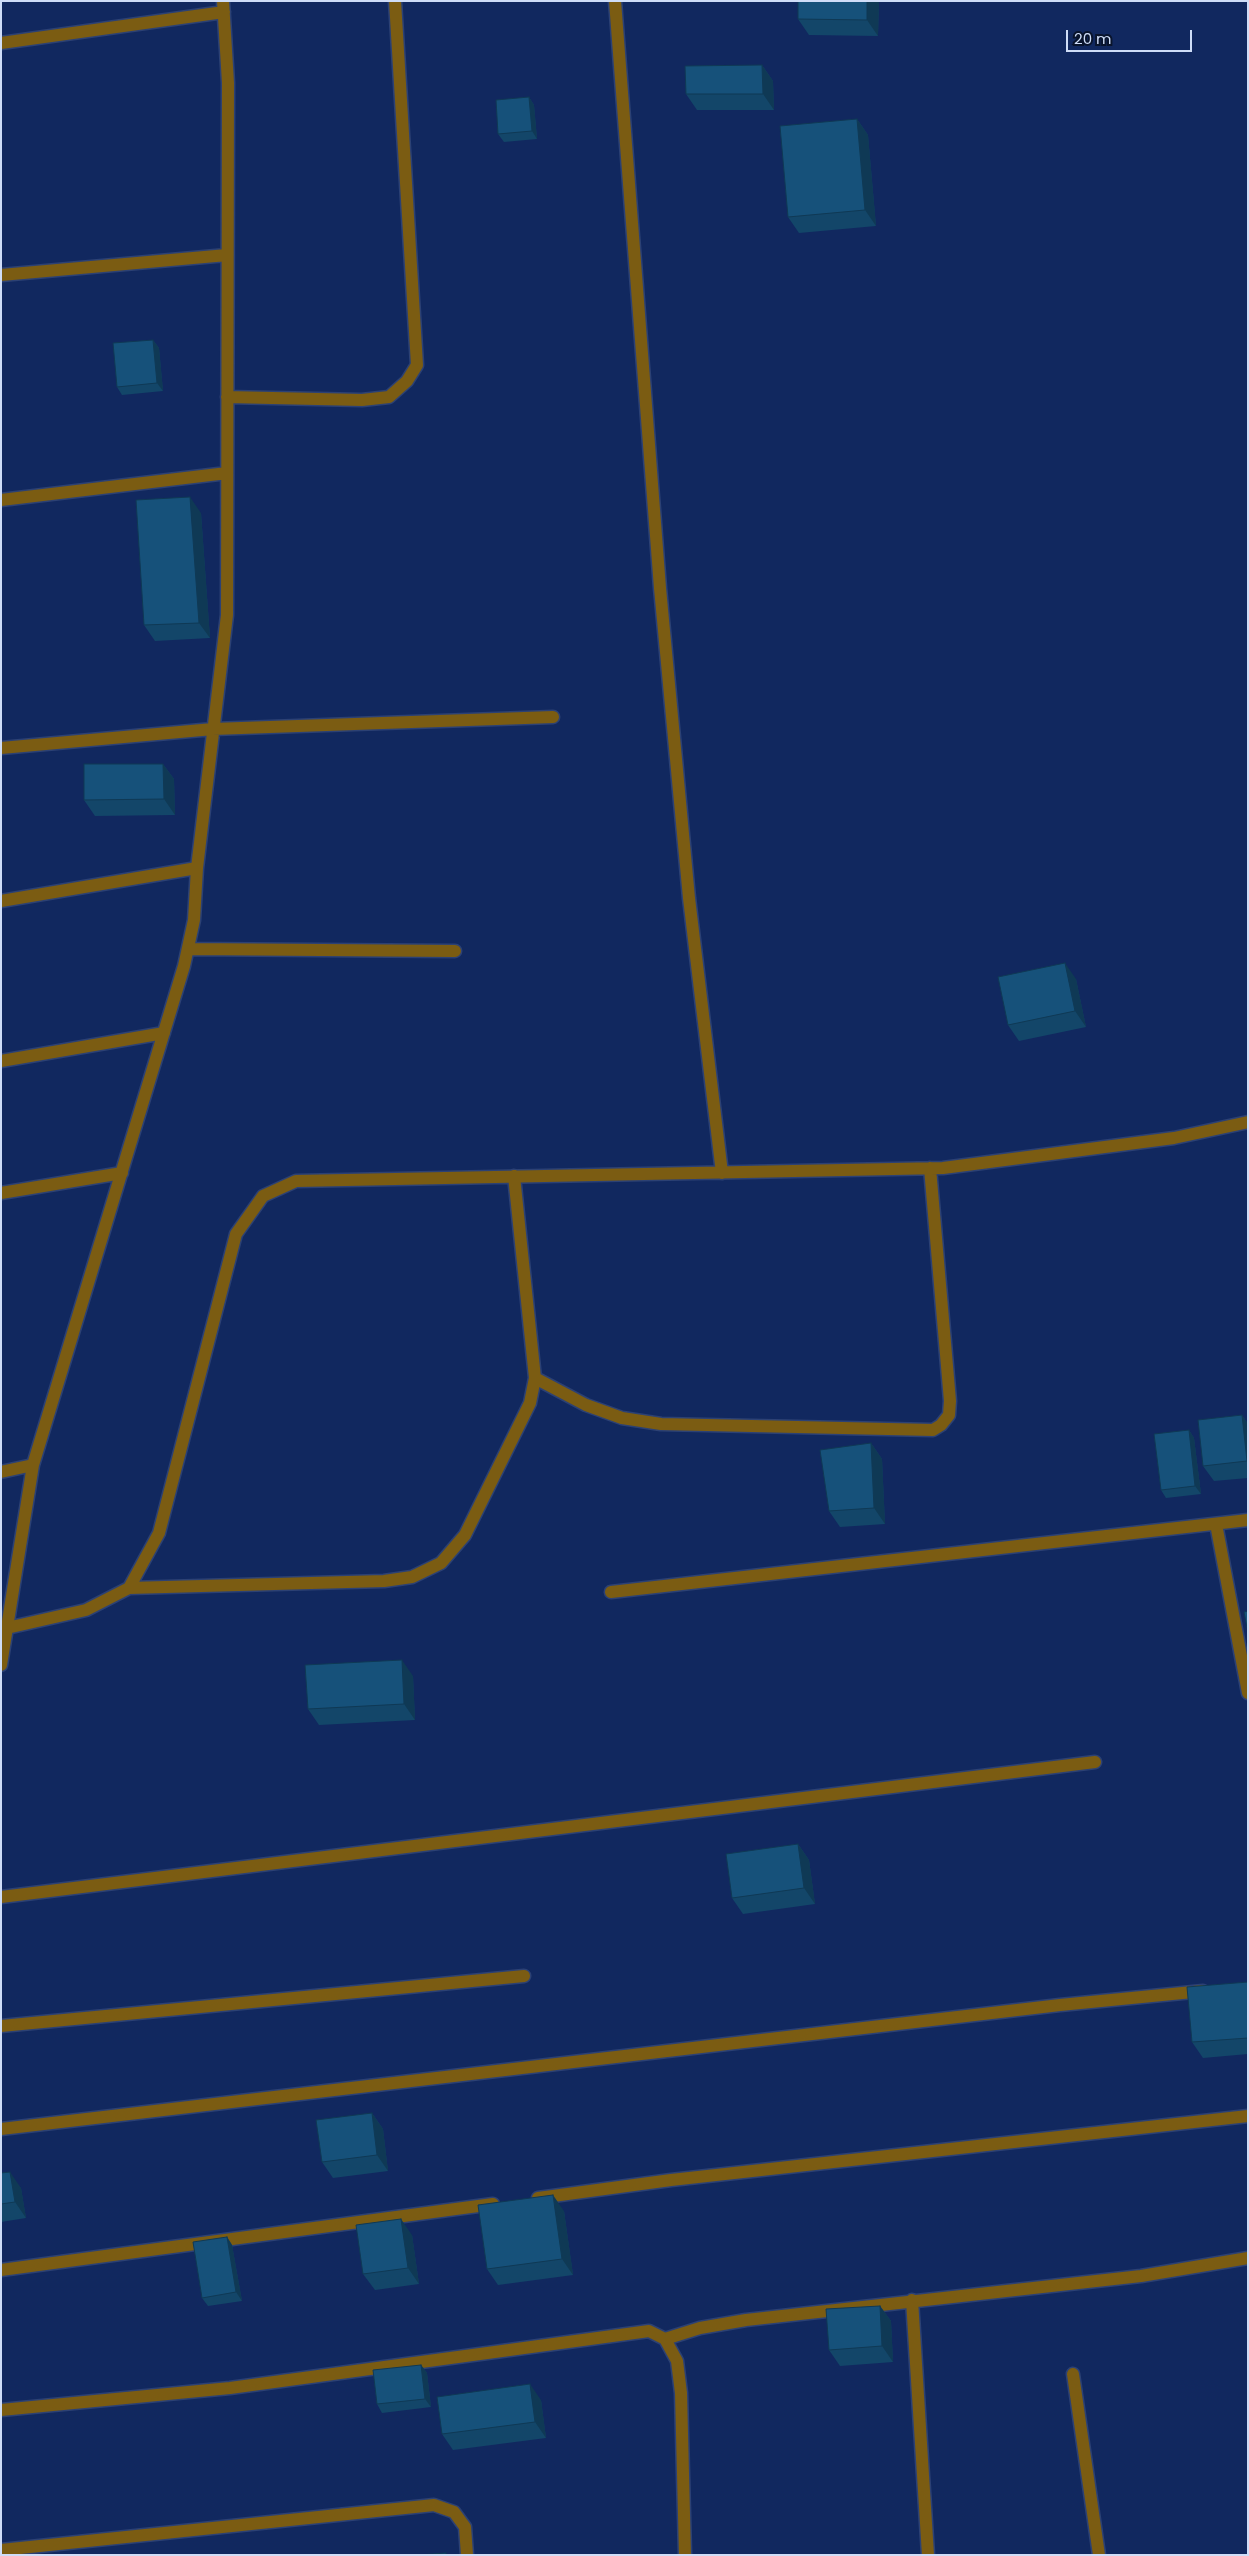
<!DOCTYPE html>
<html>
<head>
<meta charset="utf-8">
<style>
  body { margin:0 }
  #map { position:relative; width:1249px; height:2556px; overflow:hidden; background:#11285f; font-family:Poppins,sans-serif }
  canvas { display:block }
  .frame { position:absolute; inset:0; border:2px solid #cfddf8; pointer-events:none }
  .scale { position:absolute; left:1066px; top:30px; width:126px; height:22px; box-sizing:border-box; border:2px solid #cfddf8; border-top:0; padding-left:6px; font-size:15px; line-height:18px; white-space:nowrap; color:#cfddf8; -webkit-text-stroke:4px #09142c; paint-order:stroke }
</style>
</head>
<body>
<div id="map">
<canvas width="1249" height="2556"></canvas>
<div class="frame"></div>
<div class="scale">20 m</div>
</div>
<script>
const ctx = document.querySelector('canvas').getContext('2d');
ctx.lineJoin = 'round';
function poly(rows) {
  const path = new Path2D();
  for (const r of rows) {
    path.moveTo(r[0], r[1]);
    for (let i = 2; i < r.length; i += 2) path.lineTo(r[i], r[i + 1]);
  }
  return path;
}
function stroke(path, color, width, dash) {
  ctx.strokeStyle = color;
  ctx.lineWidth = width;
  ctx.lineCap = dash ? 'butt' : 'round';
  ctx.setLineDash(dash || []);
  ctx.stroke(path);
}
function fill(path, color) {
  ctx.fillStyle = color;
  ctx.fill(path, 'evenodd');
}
const street = poly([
  [615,1,660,588,689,898,722,1173],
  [1,43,224,12],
  [1,275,227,255],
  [227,397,362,400,389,397,407,381,417,365,395,1],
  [1,500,227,473],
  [1,748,213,729,553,717],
  [1,901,197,868],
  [188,949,455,951],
  [1,1061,164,1033],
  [1,1193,122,1173],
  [535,1378,586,1405,622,1418,661,1424,933,1430,941,1425,949,1415,950,1401,930,1168],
  [1,1472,33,1465],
  [1216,1524,1248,1693],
  [129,1588,384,1581,412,1577,441,1563,465,1535,530,1403,535,1378,514,1176],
  [611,1592,1248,1520],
  [7,1628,86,1610,129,1588,159,1533,236,1234,263,1196,296,1181,943,1168,1174,1138,1248,1122],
  [1,1665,33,1465,184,966,194,920,197,868,227,615,228,83,223,1],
  [1,1897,1095,1762],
  [1,2026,524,1976],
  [1,2129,1060,2005,1203,1991],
  [538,2198,671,2180,1248,2116],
  [1,2270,493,2204],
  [912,2300,928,2555],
  [665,2339,700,2328,746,2320,1141,2276,1248,2258],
  [1073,2374,1099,2555],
  [1,2410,230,2388,649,2331,665,2339,677,2361,681,2393,685,2555],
  [1,2550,434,2505,454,2512,465,2527,467,2555]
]);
const wall = poly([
  [798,1,879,1,878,36,809,35,798,19],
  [762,65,773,81,774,110,697,110,686,94],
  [529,97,534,105,537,139,504,142,498,134],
  [857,119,868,135,876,226,799,233,788,217],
  [153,340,159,348,163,391,122,395,117,387],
  [201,513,210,638,155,641,144,625],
  [163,764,174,779,175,815,95,816,84,800],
  [1076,979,1086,1027,1019,1041,1008,1025],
  [1242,1415,1248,1424,1248,1478,1214,1481,1203,1466],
  [1189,1430,1194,1438,1201,1494,1166,1498,1161,1490],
  [871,1443,882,1459,885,1524,840,1527,829,1511],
  [413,1676,415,1720,319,1725,308,1709],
  [798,1844,809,1860,815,1904,743,1914,732,1898],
  [1248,1982,1248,2054,1203,2058,1192,2042],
  [372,2113,383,2129,388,2171,333,2178,322,2162],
  [1,2173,21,2188,26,2218,1,2222],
  [564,2211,573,2275,498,2285,487,2269],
  [412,2235,419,2284,375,2290,363,2274],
  [227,2237,232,2245,242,2301,208,2306,202,2298],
  [880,2306,891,2321,893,2362,840,2366,829,2350],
  [421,2365,427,2373,431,2407,382,2413,377,2404],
  [541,2400,546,2438,453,2450,442,2434]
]);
const shadedWall = poly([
  [867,1,879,1,878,36,867,20],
  [762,65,773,81,774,110,763,94],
  [529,97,534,105,537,139,532,131],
  [857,119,868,135,876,226,865,210],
  [153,340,159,348,163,391,157,383],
  [190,497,201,513,210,638,199,623],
  [163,764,174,779,175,815,164,799],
  [1065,963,1076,979,1086,1027,1075,1011],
  [1242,1415,1248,1424,1248,1462,1247,1461],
  [1189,1430,1194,1438,1201,1494,1195,1486],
  [871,1443,882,1459,885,1524,874,1508],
  [402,1660,413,1676,415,1720,404,1704],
  [798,1844,809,1860,815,1904,804,1888],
  [372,2113,383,2129,388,2171,377,2155],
  [10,2172,21,2188,26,2218,15,2202],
  [553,2195,564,2211,573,2275,562,2259],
  [401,2219,412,2235,419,2284,408,2268],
  [227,2237,232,2245,242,2301,236,2292],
  [880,2306,891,2321,893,2362,882,2346],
  [421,2365,427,2373,431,2407,425,2399],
  [530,2384,541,2400,546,2438,535,2422]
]);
const building = poly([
  [798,1,867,1,867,20,798,19,798,1],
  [762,65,763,94,686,94,685,66,762,65],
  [529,97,532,131,498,134,496,100,529,97],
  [857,119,865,210,788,217,780,126,857,119],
  [153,340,157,383,117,387,113,343,153,340],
  [190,497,199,623,144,625,136,500,190,497],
  [84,764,163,764,164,799,84,800,84,764],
  [1065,963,1075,1011,1008,1025,998,977,1065,963],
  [1242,1415,1247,1461,1203,1466,1198,1420,1242,1415],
  [1189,1430,1195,1486,1161,1490,1154,1434,1189,1430],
  [871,1443,874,1508,829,1511,820,1450,871,1443],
  [1248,1611,1248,1633,1244,1612,1248,1611],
  [402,1660,404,1704,308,1709,305,1665,402,1660],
  [798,1844,804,1888,732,1898,726,1854,798,1844],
  [1248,1982,1248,2038,1192,2042,1187,1987,1248,1982],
  [372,2113,377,2155,322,2162,316,2120,372,2113],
  [10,2172,15,2202,1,2204,1,2173,10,2172],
  [553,2195,562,2259,487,2269,478,2205,553,2195],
  [401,2219,408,2268,363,2274,356,2225,401,2219],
  [227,2237,236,2292,202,2298,193,2242,227,2237],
  [880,2306,882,2346,829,2350,826,2309,880,2306],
  [421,2365,425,2399,377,2404,373,2370,421,2365],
  [530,2384,535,2422,442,2434,437,2397,530,2384],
  [446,2553,446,2555,419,2555,446,2553]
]);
stroke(street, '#2c4174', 15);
stroke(street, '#7b5c12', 12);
fill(wall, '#134669');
fill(shadedWall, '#0f3955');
fill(building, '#16517a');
stroke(building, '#0f3955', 1);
</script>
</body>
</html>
